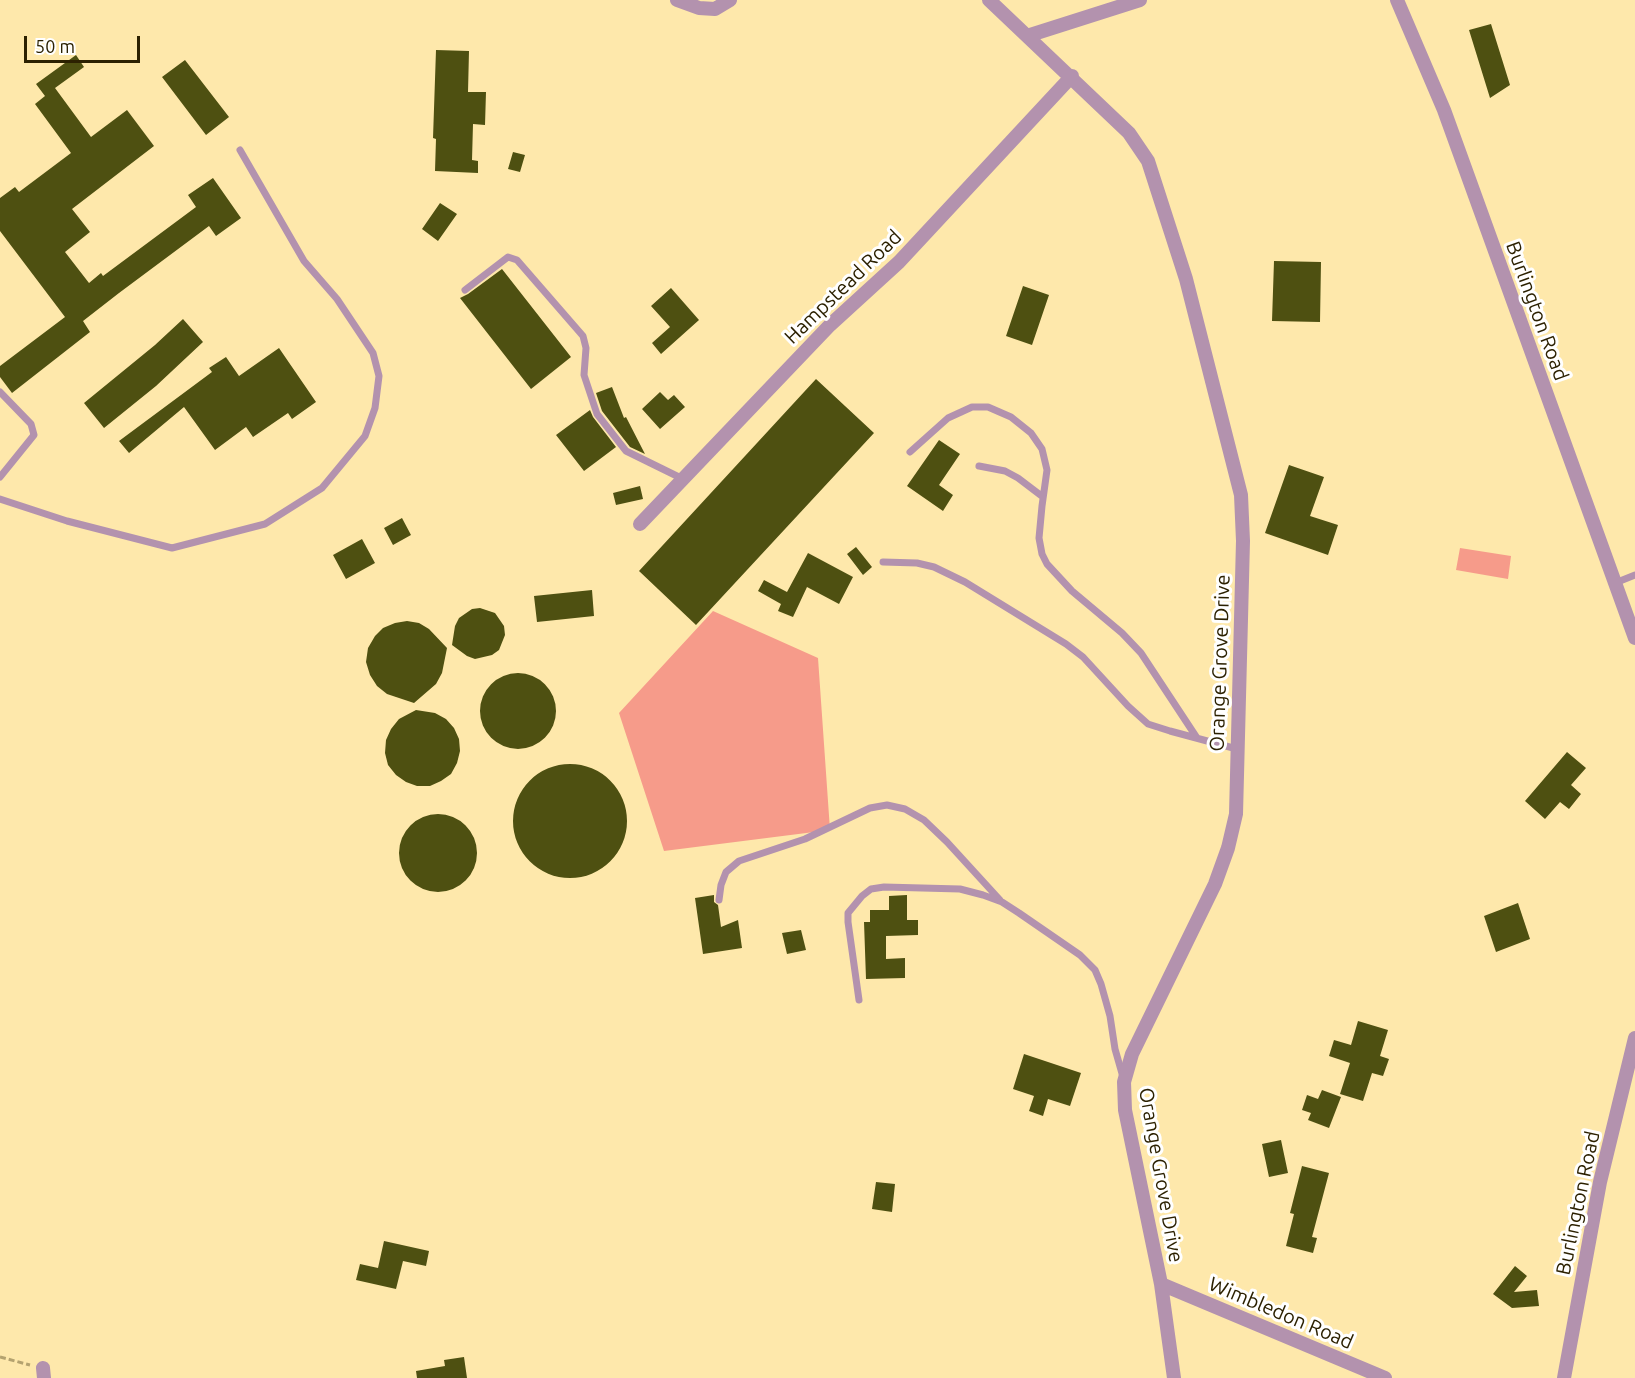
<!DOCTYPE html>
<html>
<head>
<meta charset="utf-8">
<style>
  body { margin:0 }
  #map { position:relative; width:1635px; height:1378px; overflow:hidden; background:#fee8ab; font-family:Ubuntu,sans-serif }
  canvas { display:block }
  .scale { position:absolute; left:24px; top:36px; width:116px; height:27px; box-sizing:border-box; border:3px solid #2c2101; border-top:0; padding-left:8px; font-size:18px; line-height:21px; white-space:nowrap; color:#2c2101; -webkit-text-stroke:4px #fff; paint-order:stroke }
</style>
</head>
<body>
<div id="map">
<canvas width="1635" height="1378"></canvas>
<div class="scale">50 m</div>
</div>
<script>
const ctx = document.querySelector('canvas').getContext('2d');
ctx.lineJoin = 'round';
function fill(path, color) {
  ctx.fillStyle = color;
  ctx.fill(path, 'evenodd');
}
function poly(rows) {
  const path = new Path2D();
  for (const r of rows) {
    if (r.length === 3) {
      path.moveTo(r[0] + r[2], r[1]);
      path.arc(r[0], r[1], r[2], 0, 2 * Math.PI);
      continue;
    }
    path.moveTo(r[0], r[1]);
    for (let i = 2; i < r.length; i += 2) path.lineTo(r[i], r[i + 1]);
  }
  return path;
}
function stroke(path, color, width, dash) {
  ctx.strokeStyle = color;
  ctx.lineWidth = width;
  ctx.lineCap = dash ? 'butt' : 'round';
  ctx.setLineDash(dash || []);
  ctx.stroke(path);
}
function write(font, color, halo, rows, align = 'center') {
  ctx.font = font + ' Ubuntu,sans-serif';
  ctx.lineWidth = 6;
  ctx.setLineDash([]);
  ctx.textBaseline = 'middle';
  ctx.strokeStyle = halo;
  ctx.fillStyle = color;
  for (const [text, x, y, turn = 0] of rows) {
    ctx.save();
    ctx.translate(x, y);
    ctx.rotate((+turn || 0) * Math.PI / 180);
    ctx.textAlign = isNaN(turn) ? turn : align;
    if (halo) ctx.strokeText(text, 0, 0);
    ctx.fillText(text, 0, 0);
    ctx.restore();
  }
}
const green = poly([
  [1460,548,1511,556,1508,579,1456,570],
  [713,611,818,658,830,830,664,851,619,713]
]);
const building = poly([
  [1491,24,1510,85,1490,98,1469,30],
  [436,50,469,51,468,92,486,92,485,125,473,124,472,160,478,161,478,173,435,171,436,139,433,138],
  [76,55,84,67,55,88,91,137,127,110,154,146,72,209,90,232,65,252,89,283,101,273,103,276,196,207,188,195,213,178,241,218,216,236,209,226,119,293,83,321,90,332,12,393,0,377,0,366,65,317,0,231,0,198,15,187,19,192,71,153,35,104,45,96,36,84],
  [185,60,229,117,206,135,162,77],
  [513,152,525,155,520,172,508,169],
  [440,203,457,214,438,241,422,229],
  [1274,261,1321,262,1320,322,1272,321],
  [502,269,571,357,531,389,460,298,468,294],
  [1023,286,1049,295,1032,345,1006,336],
  [671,288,699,320,661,354,652,343,670,327,651,306],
  [183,319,203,342,156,386,104,428,84,403,155,345],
  [279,348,316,402,292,419,288,413,253,437,246,427,215,450,184,407,129,453,119,441,212,372,209,368,226,357,239,376],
  [816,379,874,433,696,625,639,571],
  [612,387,624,418,626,417,645,454,630,447,602,411,596,393],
  [660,392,668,400,674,395,685,407,660,429,642,409],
  [590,410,593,417,616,447,584,471,556,435],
  [939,440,960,454,939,485,953,495,943,511,907,486],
  [1289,465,1324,477,1310,516,1338,525,1328,555,1265,533],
  [640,486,643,499,616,505,613,493],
  [402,518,411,535,393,545,384,528],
  [362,539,375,563,346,579,333,555],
  [856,547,872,567,863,575,847,554],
  [808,553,853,577,839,604,807,587,793,617,778,611,781,604,758,591,764,580,787,592],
  [592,590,594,616,537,622,534,596],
  [480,608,495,613,504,626,505,635,499,650,492,655,475,659,467,656,452,645,455,626,459,618,472,609],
  [407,621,419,623,429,629,447,648,442,673,436,684,414,703,387,694,377,686,370,675,366,662,368,648,375,636,383,628,395,623],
  [518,711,38],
  [416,710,435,713,446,719,454,728,459,739,460,751,457,763,451,774,441,781,430,786,417,786,406,782,396,775,388,765,385,753,386,740,391,729,399,719],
  [1567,752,1586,768,1571,785,1581,794,1569,809,1560,802,1545,819,1525,801],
  [570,821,57],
  [438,853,39],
  [714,895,714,902,718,905,721,927,738,920,742,948,703,954,695,898],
  [907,895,907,920,918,920,918,935,886,936,886,959,905,958,905,978,866,979,864,922,870,922,870,910,889,910,889,896],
  [1518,903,1530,939,1496,952,1484,916],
  [801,930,806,950,787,954,782,933],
  [1358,1021,1388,1030,1380,1056,1389,1059,1383,1076,1372,1073,1363,1101,1340,1094,1350,1063,1329,1056,1334,1040,1351,1045],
  [1024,1054,1081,1073,1070,1106,1048,1099,1043,1116,1029,1111,1034,1096,1013,1089],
  [1322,1090,1341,1097,1329,1128,1308,1120,1311,1113,1302,1110,1307,1095,1318,1099],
  [1281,1140,1288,1173,1269,1177,1262,1144],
  [1302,1166,1329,1173,1312,1237,1317,1238,1313,1253,1286,1246,1294,1214,1290,1213],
  [876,1182,895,1184,892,1212,872,1209],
  [384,1241,429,1251,426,1266,403,1261,396,1289,356,1280,360,1264,378,1268],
  [1515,1266,1527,1276,1514,1292,1537,1290,1539,1306,1512,1308,1493,1294],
  [464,1357,467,1378,417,1378,416,1371,445,1366,444,1360]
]);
const path = poly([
  [0,1357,30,1365]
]);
const lane = poly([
  [465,290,508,257,517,260,583,336,586,348,584,375,597,414,626,451,683,479],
  [0,392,31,424,34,435,0,477],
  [910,452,948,418,972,407,988,407,1011,417,1031,433,1042,449,1047,470,1042,506,1039,538,1042,554,1047,564,1072,591,1122,633,1141,653,1197,738],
  [979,466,1005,471,1018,478,1043,497],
  [0,499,67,521,172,548,265,524,322,488,365,436,375,408,379,376,373,353,337,299,304,261,240,150],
  [883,562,917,563,934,567,965,582,1066,644,1083,657,1128,706,1148,724,1170,731,1237,749],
  [1615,583,1635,575],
  [719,900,721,885,726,872,739,861,805,839,870,808,887,805,905,809,924,820,947,842,1000,900],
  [859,1000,848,922,848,913,862,896,871,889,884,887,960,889,983,895,1002,902,1019,913,1080,955,1095,970,1101,984,1110,1016,1115,1049,1123,1077]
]);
const street = poly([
  [677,0,699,8,715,9,730,0],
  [989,0,1129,133,1148,161,1186,279,1241,495,1243,541,1236,814,1228,848,1215,884,1132,1054,1124,1082,1125,1110,1161,1284,1174,1378],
  [1397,0,1444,110,1635,638],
  [1027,36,1140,0],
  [640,524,830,325,899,262,1072,76],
  [1161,1284,1385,1378],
  [43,1368,44,1378],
  [1564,1378,1600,1182,1635,1038]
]);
const streetNames = [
  ["Hampstead Road",843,287,-44],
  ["Burlington Road",1537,311,70],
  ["Orange Grove Drive",1220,663,-88],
  ["Orange Grove Drive",1161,1175,80],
  ["Burlington Road",1578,1203,-78],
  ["Wimbledon Road",1281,1313,23]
];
fill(green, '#f69b8a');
fill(building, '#4e5011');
stroke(path, '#b4a26f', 3, [6, 3]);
stroke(lane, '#b392ae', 7);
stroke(street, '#b392ae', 14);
write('20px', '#2c2101', '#fff', streetNames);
</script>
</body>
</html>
